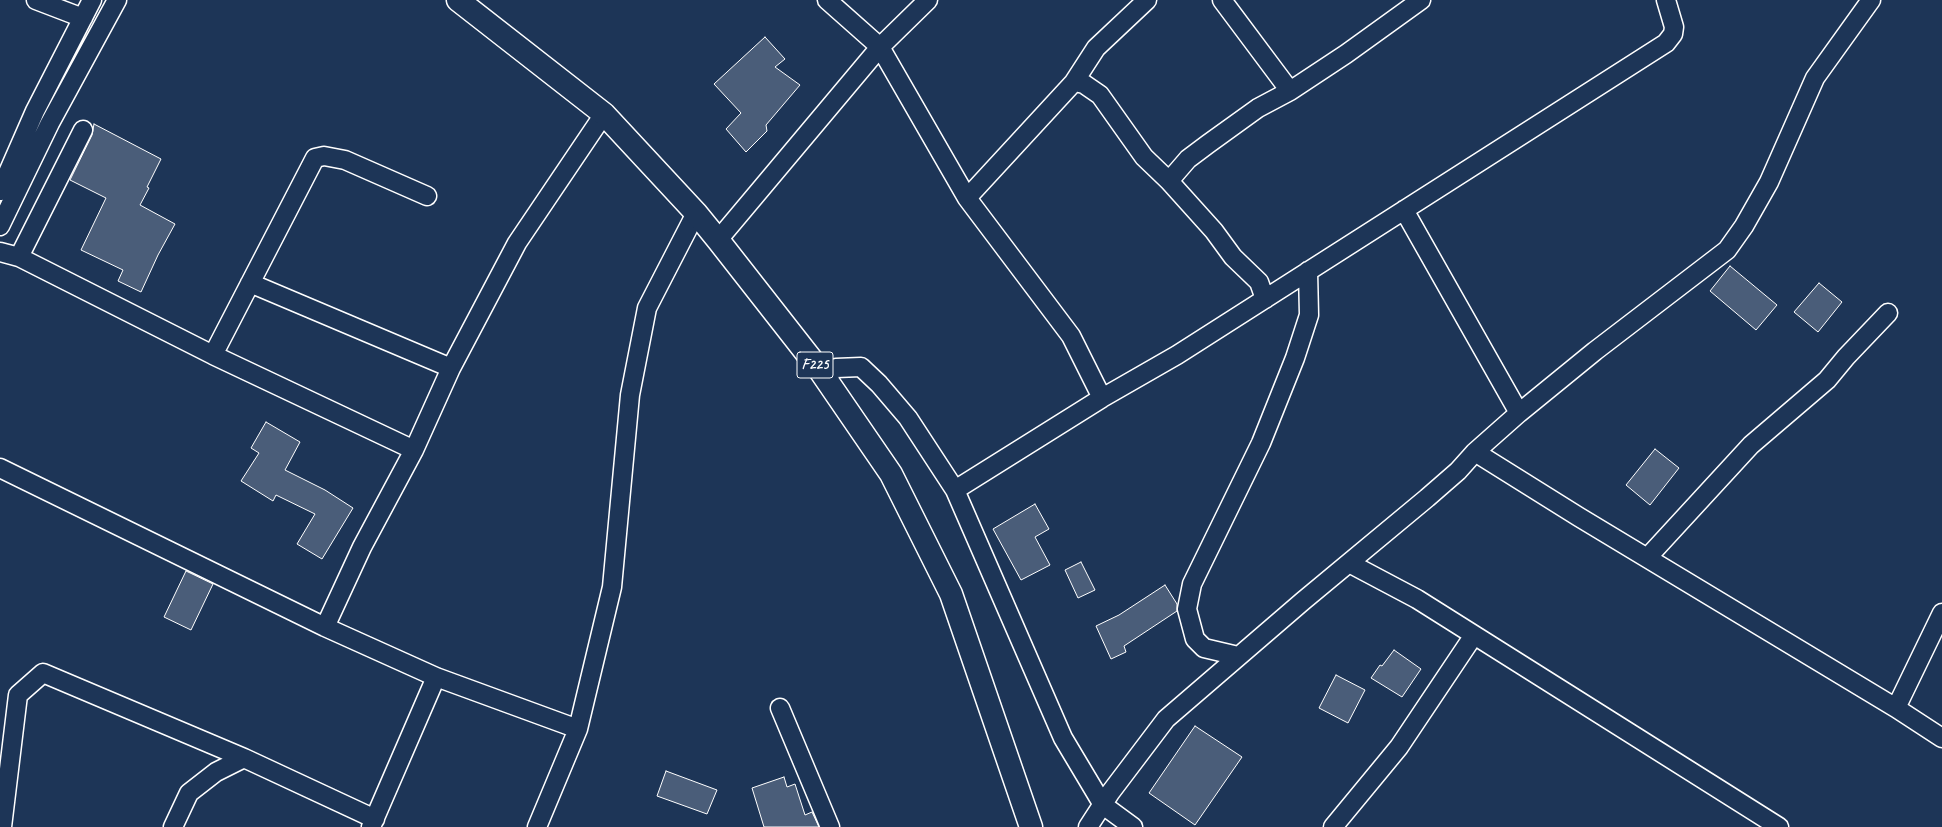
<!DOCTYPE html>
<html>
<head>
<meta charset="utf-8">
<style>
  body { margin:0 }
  canvas { display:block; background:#1d3557 }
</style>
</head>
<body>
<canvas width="1942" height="827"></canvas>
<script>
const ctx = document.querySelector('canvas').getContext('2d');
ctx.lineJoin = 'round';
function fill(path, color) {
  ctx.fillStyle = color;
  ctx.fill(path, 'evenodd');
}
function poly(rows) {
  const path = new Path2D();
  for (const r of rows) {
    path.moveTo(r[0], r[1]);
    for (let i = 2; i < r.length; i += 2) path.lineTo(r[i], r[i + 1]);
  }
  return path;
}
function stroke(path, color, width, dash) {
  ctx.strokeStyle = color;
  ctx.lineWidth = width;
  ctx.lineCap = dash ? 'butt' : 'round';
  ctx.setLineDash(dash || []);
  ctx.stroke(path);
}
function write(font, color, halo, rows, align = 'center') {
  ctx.font = font + ' Caveat,sans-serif';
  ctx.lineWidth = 3;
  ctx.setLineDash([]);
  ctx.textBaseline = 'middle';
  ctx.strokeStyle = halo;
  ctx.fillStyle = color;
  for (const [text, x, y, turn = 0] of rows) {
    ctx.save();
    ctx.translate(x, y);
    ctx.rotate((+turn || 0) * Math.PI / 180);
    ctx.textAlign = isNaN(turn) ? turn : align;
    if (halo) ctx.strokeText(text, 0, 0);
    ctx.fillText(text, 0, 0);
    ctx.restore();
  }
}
const building = poly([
  [765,37,785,59,775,67,800,85,766,125,767,131,746,152,726,129,741,113,714,84,765,37],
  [94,124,161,159,147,187,149,188,140,205,175,224,158,255,141,292,118,281,123,270,81,250,106,198,70,180,92,135,94,124],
  [1730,266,1777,305,1756,330,1710,291,1730,266],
  [1819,283,1842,302,1818,332,1794,312,1819,283],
  [266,422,300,442,285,470,325,490,353,508,322,559,297,544,315,514,276,495,273,501,241,481,259,453,251,448,266,422],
  [1655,449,1679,468,1650,505,1626,485,1655,449],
  [1035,504,1049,529,1035,537,1050,565,1021,580,993,529,1035,504],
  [1081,562,1095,590,1078,598,1065,570,1081,562],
  [186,571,213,584,191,630,164,617,186,571],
  [1165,585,1177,604,1177,611,1124,646,1126,652,1111,659,1096,626,1119,615,1165,585],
  [1394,650,1421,669,1402,697,1371,678,1380,665,1382,666,1394,650],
  [1336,675,1365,690,1348,723,1319,708,1336,675],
  [1195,726,1242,757,1195,825,1149,793,1195,726],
  [666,771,717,790,707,814,657,796,666,771],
  [784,777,787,787,795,784,805,815,812,812,819,827,764,827,752,788,784,777]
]);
const minor = poly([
  [36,0,83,18],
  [827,0,880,47,967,198,1071,336,1102,398],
  [1222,0,1290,91],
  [1074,82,1084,84,1100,95,1144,157,1169,181],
  [0,191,35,111,92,0],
  [967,198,1074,82,1096,48,1147,0],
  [1404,210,1519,413],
  [0,226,50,123,117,0],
  [718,240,880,47,928,0],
  [0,252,19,257,213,355,414,450],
  [19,257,83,130],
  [250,283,451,368],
  [1265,299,1259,282,1233,257,1214,231,1169,181,1188,159,1208,144,1258,108,1290,91,1346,54,1421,0],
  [213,355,315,158,324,156,345,160,427,196],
  [824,377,836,368,861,367,879,384,908,418,955,490,1063,738,1103,805,1133,827],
  [1475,452,1579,517,1896,708,1942,738],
  [0,468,325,627,436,677,578,729],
  [955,490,1102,398,1177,355,1666,43,1673,34,1674,27,1666,0],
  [1647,558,1751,445,1827,380,1846,357,1888,313],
  [1349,563,1417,599,1779,827],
  [325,627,362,547,414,450,451,368,517,243,604,114],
  [1238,656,1204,648,1195,639,1187,609,1192,584,1261,443,1295,358,1309,315,1308,271],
  [780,708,830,827],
  [1896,708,1942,613],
  [2,827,18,695,43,673,244,758,375,819],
  [173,827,189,793,216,772,244,758],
  [371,827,436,677],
  [537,827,578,729,612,587,630,395,647,308,696,213],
  [1088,827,1110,793,1166,719,1303,601,1427,498,1458,471,1475,452,1519,413,1595,351,1727,250,1744,226,1769,182,1815,78,1871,0],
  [1333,827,1399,747,1474,635]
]);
const major = poly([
  [458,0,604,114,696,213,718,240,819,369,891,474,951,594,1031,827]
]);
const shields = [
  [815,365,36]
];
const shieldNames = [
  ["F225",815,365]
];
fill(building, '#4a5d79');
stroke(building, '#fff', 1);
stroke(minor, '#fff', 21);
stroke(major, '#fff', 25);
stroke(minor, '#1d3557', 18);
stroke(major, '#1d3557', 22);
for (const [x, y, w] of shields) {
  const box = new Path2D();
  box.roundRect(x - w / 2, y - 13, w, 26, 3);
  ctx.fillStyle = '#1d3557';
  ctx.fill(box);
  stroke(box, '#fff', 1);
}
write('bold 15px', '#fff', null, shieldNames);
</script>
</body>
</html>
